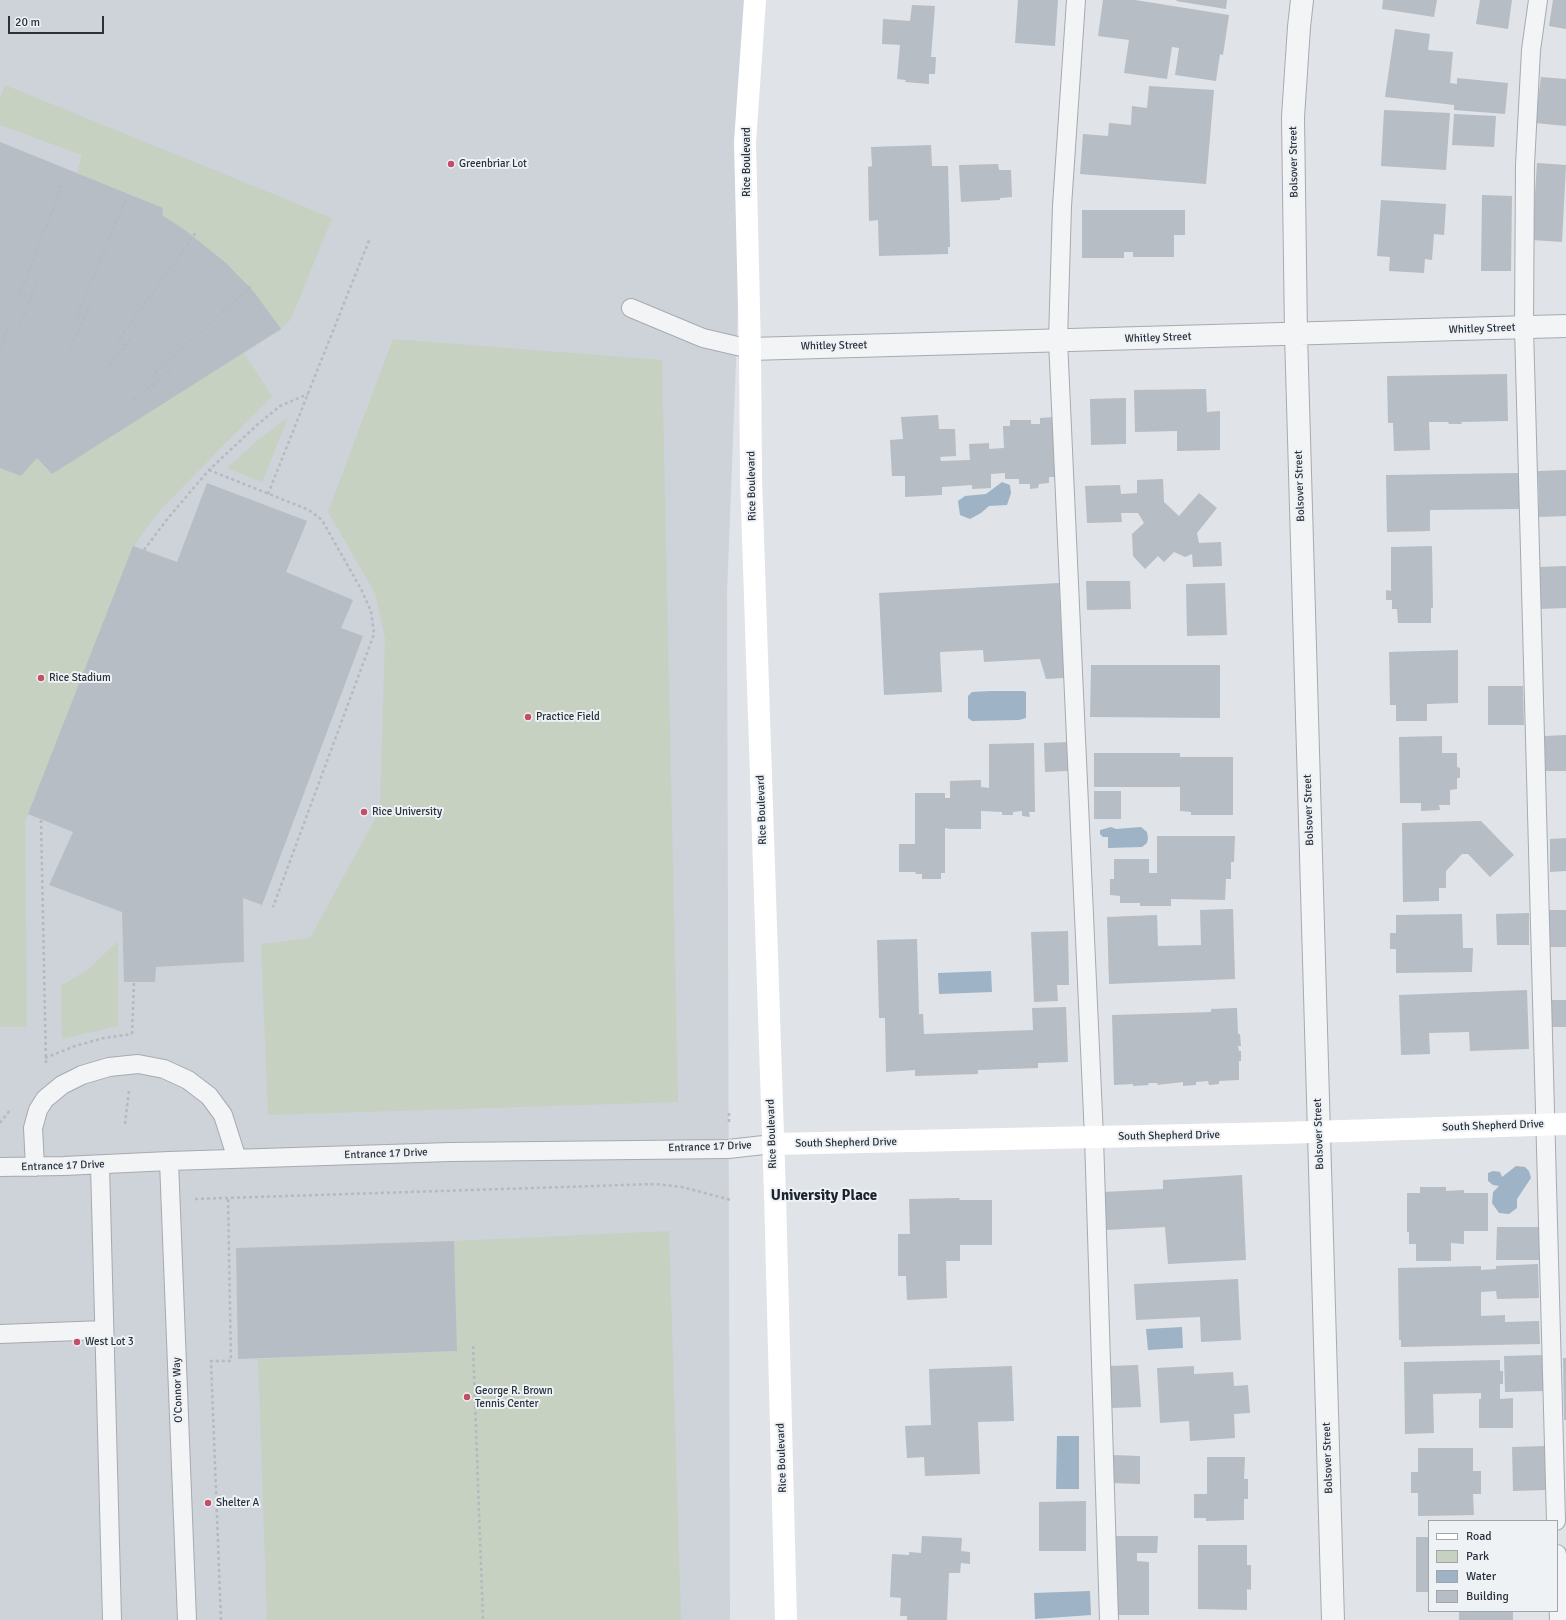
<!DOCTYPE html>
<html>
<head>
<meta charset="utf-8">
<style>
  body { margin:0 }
  #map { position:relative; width:1566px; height:1620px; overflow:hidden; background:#e0e3e7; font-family:Signika,sans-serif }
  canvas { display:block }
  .legend { position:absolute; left:1428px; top:1520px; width:130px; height:92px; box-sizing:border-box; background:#eff2f5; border:1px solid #a0a5ab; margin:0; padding:5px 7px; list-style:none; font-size:12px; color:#2a323d }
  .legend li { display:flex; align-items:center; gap:8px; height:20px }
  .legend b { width:20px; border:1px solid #a0a5ab }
  .scale { position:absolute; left:8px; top:16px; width:96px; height:18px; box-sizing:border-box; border:2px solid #2a323d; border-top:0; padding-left:5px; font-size:12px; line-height:14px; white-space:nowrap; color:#2a323d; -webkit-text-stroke:3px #eff2f5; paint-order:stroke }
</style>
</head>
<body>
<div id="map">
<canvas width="1566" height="1620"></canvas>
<ul class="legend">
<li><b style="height:5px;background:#fff"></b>Road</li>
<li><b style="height:11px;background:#c6d1c2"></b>Park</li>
<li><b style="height:11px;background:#9eb3c5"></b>Water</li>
<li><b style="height:11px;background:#b7bdc4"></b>Building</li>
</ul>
<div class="scale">20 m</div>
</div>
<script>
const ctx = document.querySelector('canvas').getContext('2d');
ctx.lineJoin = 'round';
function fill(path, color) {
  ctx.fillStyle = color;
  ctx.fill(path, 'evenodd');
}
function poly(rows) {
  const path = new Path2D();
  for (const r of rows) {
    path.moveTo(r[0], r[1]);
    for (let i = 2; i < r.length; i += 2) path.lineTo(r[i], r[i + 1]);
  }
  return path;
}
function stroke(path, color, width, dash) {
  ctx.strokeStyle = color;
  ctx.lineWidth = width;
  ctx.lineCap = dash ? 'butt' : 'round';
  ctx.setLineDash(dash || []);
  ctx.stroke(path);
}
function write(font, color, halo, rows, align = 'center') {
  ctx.font = font + ' Signika,sans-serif';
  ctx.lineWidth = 4;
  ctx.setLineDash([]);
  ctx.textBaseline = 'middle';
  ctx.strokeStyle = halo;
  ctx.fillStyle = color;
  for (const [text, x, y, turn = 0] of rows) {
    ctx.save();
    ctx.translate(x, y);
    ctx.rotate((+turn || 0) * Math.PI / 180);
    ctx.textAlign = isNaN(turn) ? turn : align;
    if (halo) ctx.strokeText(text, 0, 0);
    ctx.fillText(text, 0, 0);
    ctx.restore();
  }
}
const built = poly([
  [0,0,750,0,727,593,730,1620,0,1620]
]);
const green = poly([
  [5,85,332,218,291,319,281,329,244,353,272,396,159,511,137,541,28,814,25,822,27,1027,0,1027,0,142,77,173,82,155,0,125,0,99],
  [393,339,662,360,678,1102,268,1115,261,944,310,938,380,810,385,638,375,593,328,512],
  [288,417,262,482,227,468,256,442],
  [118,941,118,1026,62,1039,61,986,90,968],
  [669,1231,681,1620,267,1620,258,1359,457,1351,454,1241]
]);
const water = poly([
  [1002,482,1010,485,1011,493,1007,505,989,506,981,513,970,519,960,515,958,501,965,496,986,494],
  [991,691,1023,691,1026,692,1026,718,1019,720,972,721,968,718,968,696,972,692],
  [1111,827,1116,829,1141,827,1147,832,1148,838,1147,843,1142,847,1108,848,1108,837,1103,837,1100,834,1100,830],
  [991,971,992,992,939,994,938,973],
  [1516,1166,1525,1167,1529,1171,1531,1178,1517,1199,1517,1208,1509,1214,1499,1213,1492,1203,1493,1192,1499,1186,1493,1185,1488,1181,1488,1173,1493,1171,1500,1172,1502,1177],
  [1182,1327,1183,1348,1148,1350,1146,1329],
  [1057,1436,1079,1436,1079,1489,1056,1489],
  [1090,1591,1091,1615,1035,1619,1034,1593]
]);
const building = poly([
  [1018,0,1058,0,1055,46,1015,43],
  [1103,0,1135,0,1229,15,1223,55,1220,54,1216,81,1175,75,1179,48,1172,47,1167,79,1124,73,1129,40,1098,36],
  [1177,0,1227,0,1226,9,1176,1],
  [1383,0,1437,0,1434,17,1382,9],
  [1480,0,1512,0,1508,29,1476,24],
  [1553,0,1566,0,1566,29,1549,26],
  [912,5,935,6,931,57,936,57,935,74,929,74,929,84,905,82,906,80,897,79,900,45,882,44,883,19,910,21],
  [1395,29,1430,34,1428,50,1453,52,1450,83,1457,84,1457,78,1508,83,1505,114,1454,110,1454,105,1385,97],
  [1541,77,1566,79,1566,126,1535,123],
  [1149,86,1214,90,1206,184,1080,174,1083,134,1108,136,1109,123,1131,125,1132,106,1147,108],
  [1384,110,1450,113,1446,170,1381,166],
  [1454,114,1496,116,1494,147,1452,145],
  [0,142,163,208,162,215,185,230,226,263,254,292,281,329,52,474,37,458,21,476,0,468],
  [931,145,932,166,948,166,950,247,948,247,948,254,879,256,878,220,869,221,868,167,872,166,871,147],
  [1537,163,1566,165,1562,242,1532,240],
  [998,164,999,170,1011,170,1012,197,1000,198,1000,200,961,202,959,165],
  [1482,195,1512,196,1511,271,1481,271],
  [1381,200,1446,204,1444,235,1434,234,1432,260,1425,259,1424,273,1389,271,1390,257,1377,256],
  [1082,210,1185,210,1185,235,1174,235,1174,257,1133,257,1133,252,1124,252,1124,258,1082,258],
  [1507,374,1508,421,1461,422,1462,424,1449,424,1448,422,1429,422,1430,450,1394,451,1393,423,1388,423,1387,376],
  [1206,389,1207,412,1220,411,1220,450,1177,451,1177,431,1135,432,1134,390],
  [1126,398,1126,444,1091,445,1090,399],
  [938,415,939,429,955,429,956,456,940,457,941,461,970,460,969,444,989,443,989,449,1004,448,1003,426,1010,426,1010,420,1031,420,1031,424,1040,424,1040,418,1054,417,1060,477,1049,477,1049,483,1039,484,1038,488,1030,489,1030,484,1019,484,1019,479,1005,479,1005,473,991,474,991,488,972,489,972,485,942,487,942,495,905,497,905,476,892,476,890,440,903,439,901,417],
  [1566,470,1566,516,1539,517,1538,471],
  [1519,473,1520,509,1430,510,1430,531,1387,532,1386,475],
  [1163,479,1164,502,1179,516,1199,493,1217,508,1197,533,1199,543,1221,542,1222,566,1193,567,1192,554,1185,557,1174,552,1164,562,1158,556,1145,569,1133,556,1132,534,1144,523,1138,513,1121,513,1122,522,1087,523,1085,486,1120,485,1121,494,1137,493,1137,480],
  [207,483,307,521,286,572,353,600,341,628,363,636,262,905,243,898,244,962,156,967,155,982,124,982,122,912,49,885,73,832,28,814,133,546,177,562],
  [1432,546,1433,608,1431,608,1431,623,1398,623,1397,609,1392,609,1392,600,1386,600,1386,590,1391,591,1391,547],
  [1566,566,1566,608,1538,609,1537,567],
  [1086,581,1130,581,1131,609,1087,610],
  [1059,583,1064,678,1046,679,1040,659,984,662,983,650,940,652,942,692,884,695,879,593],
  [1225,583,1227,635,1187,636,1186,584],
  [1458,650,1458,703,1427,704,1427,721,1396,721,1396,705,1390,705,1389,652],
  [1091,665,1220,665,1220,718,1090,717],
  [1488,686,1523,686,1524,725,1488,725],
  [1566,735,1566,771,1545,771,1545,736],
  [1442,736,1442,753,1457,753,1457,767,1460,768,1460,778,1457,778,1457,789,1450,790,1450,805,1439,805,1440,810,1421,811,1421,803,1400,803,1399,737],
  [1068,742,1068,771,1045,772,1044,743],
  [1034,743,1035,812,1029,812,1030,817,1022,816,1022,811,1013,812,1013,815,1002,815,1002,812,981,811,981,829,950,829,945,828,945,873,941,873,941,879,922,879,922,874,916,874,915,872,899,872,899,844,915,844,915,793,945,793,945,798,950,798,950,781,981,780,981,787,989,788,989,744],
  [1094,753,1180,753,1180,757,1233,757,1233,815,1191,815,1191,812,1180,811,1180,787,1094,787],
  [1094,791,1121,791,1121,819,1094,819],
  [1481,821,1514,855,1490,877,1468,854,1462,854,1446,871,1446,888,1439,888,1439,901,1403,902,1402,823],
  [1157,836,1235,836,1234,862,1231,862,1231,879,1226,879,1225,900,1171,899,1171,906,1140,906,1140,903,1120,903,1120,896,1110,895,1110,879,1114,879,1114,859,1149,859,1149,873,1157,873],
  [1566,838,1566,871,1550,872,1550,839],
  [1233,909,1235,979,1109,984,1107,917,1157,915,1158,946,1201,945,1200,910],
  [1548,910,1566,910,1566,947,1547,947],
  [1529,913,1529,945,1497,945,1496,914],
  [1462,914,1463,948,1473,948,1472,972,1396,973,1396,949,1390,949,1390,933,1396,933,1396,915],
  [1068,931,1069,985,1057,985,1058,1001,1034,1002,1031,932],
  [917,939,919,1014,923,1014,924,1034,1033,1030,1032,1008,1066,1007,1068,1062,1038,1063,1038,1068,978,1070,978,1074,915,1076,915,1070,886,1072,885,1018,879,1018,877,940],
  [1527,990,1529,1049,1470,1051,1469,1032,1429,1033,1430,1054,1401,1055,1399,995],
  [1550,1000,1566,1000,1566,1027,1549,1027],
  [1237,1008,1238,1034,1240,1034,1241,1046,1238,1046,1239,1051,1241,1051,1241,1061,1239,1061,1239,1080,1219,1081,1219,1084,1209,1085,1208,1081,1196,1082,1196,1085,1183,1086,1183,1082,1157,1085,1158,1083,1148,1083,1149,1085,1133,1086,1133,1084,1114,1085,1112,1015,1211,1012,1211,1009],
  [1242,1175,1246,1260,1168,1264,1165,1227,1105,1230,1103,1192,1163,1189,1163,1180],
  [1420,1187,1446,1187,1446,1191,1464,1190,1464,1193,1488,1193,1488,1231,1464,1231,1464,1244,1451,1243,1451,1261,1416,1261,1416,1244,1409,1244,1409,1232,1407,1232,1407,1193,1420,1193],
  [960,1198,959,1200,992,1200,992,1245,960,1245,960,1261,946,1261,947,1298,907,1300,906,1276,898,1276,898,1234,910,1234,909,1199],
  [1497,1227,1540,1227,1540,1260,1496,1260],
  [454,1241,457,1351,238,1359,236,1248],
  [1538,1264,1539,1298,1497,1299,1496,1291,1481,1292,1481,1316,1505,1315,1505,1322,1539,1321,1540,1344,1401,1347,1401,1340,1399,1340,1398,1268,1481,1266,1481,1270,1496,1269,1496,1266],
  [1238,1279,1241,1340,1201,1342,1200,1317,1136,1320,1134,1284],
  [1543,1355,1544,1391,1505,1392,1504,1356],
  [1563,1358,1566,1358,1566,1420,1564,1420],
  [1500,1360,1500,1371,1503,1371,1503,1384,1500,1384,1500,1399,1513,1398,1513,1428,1479,1428,1479,1399,1481,1399,1481,1393,1433,1394,1434,1433,1405,1434,1404,1362],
  [1138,1365,1141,1407,1110,1408,1108,1366],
  [1012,1366,1014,1421,978,1422,980,1474,925,1476,924,1457,907,1458,905,1426,931,1425,929,1369],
  [1194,1366,1194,1374,1233,1372,1234,1386,1248,1385,1250,1413,1234,1414,1235,1438,1190,1441,1189,1421,1160,1423,1157,1368],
  [1545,1446,1546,1490,1513,1491,1512,1447],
  [1418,1448,1473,1448,1473,1471,1481,1471,1481,1494,1473,1494,1474,1515,1418,1516,1418,1493,1411,1493,1411,1472,1418,1472],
  [1112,1455,1140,1456,1140,1484,1111,1483],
  [1207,1457,1245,1457,1244,1479,1248,1479,1248,1499,1244,1499,1244,1520,1206,1521,1206,1518,1194,1518,1194,1494,1207,1494],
  [1086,1501,1086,1551,1039,1551,1039,1502],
  [922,1536,962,1538,961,1551,970,1552,970,1564,961,1563,960,1573,949,1573,947,1620,907,1620,907,1616,900,1616,901,1598,890,1597,892,1554,909,1555,909,1552,921,1553],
  [1116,1536,1158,1536,1157,1553,1137,1553,1137,1561,1149,1562,1149,1615,1116,1615],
  [1416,1537,1429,1537,1429,1592,1416,1592],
  [1198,1545,1247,1545,1247,1565,1251,1565,1251,1590,1247,1589,1247,1610,1198,1609],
  [1513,1611,1513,1620,1459,1620,1459,1612]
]);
const path = poly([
  [31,297,37,282],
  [84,319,91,303],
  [20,326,31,297,20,294,63,182],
  [125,346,136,332],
  [71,347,84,319,77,316,126,198],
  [0,348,8,328],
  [106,369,125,346,118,341,197,231],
  [158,381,171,370],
  [133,400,158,381,153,375,253,284],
  [209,470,309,510,322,520,361,589,371,611,374,634,273,907],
  [268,494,370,238],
  [144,550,168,518,209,470,257,425,280,406,308,394],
  [41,820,46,1065],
  [132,1034,134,982],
  [45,1058,75,1046,104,1038,132,1034],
  [729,1122,729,1112],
  [0,1123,10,1110],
  [125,1124,129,1090],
  [195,1199,655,1184,682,1187,731,1200],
  [473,1346,483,1620],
  [221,1620,211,1361,231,1361,228,1198]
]);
const service = poly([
  [1076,0,1062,206,1058,340,1094,1137,1109,1620],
  [1538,0,1531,50,1525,165,1524,327,1556,1521],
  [631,308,703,338,750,349],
  [169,1161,187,1620],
  [100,1165,112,1620],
  [0,1167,64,1166,169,1161,450,1152,728,1149,773,1144],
  [35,1167,33,1128,38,1110,45,1099,62,1085,82,1075,109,1067,138,1064,164,1069,188,1080,209,1096,223,1115,237,1159],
  [0,1334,104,1330],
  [1557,1554,1559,1620]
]);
const minor = poly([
  [1302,0,1299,27,1293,117,1296,334,1333,1620],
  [750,349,1566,326]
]);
const secondary = poly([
  [755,0,745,142,750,349,751,478,775,1194,786,1620],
  [773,1144,1280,1133,1566,1124]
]);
const markers = [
  [451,164,4,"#c24f67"],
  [41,678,4,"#c24f67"],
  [528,717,4,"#c24f67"],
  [364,812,4,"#c24f67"],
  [77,1342,4,"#c24f67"],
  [467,1397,4,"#c24f67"],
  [208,1503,4,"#c24f67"]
];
const streetNames = [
  ["Rice Boulevard",747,162,-90],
  ["Bolsover Street",1294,162,-91],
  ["Whitley Street",1482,329,-2],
  ["Whitley Street",1158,338,-2],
  ["Whitley Street",834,346,-1],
  ["Rice Boulevard",752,486,-91],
  ["Bolsover Street",1300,486,-92],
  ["Rice Boulevard",762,810,-92],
  ["Bolsover Street",1309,810,-92],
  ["South Shepherd Drive",1493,1126,-2],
  ["Rice Boulevard",772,1134,-92],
  ["Bolsover Street",1319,1134,-92],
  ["South Shepherd Drive",1169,1136,-1],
  ["South Shepherd Drive",846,1143,-1],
  ["Entrance 17 Drive",710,1147,-2],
  ["Entrance 17 Drive",386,1154,-2],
  ["Entrance 17 Drive",63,1166,-2],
  ["O'Connor Way",178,1390,-92],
  ["Rice Boulevard",782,1458,-92],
  ["Bolsover Street",1328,1458,-92]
];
const poiNames = [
  ["Greenbriar Lot",459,164],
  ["Rice Stadium",49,678],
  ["Practice Field",536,717],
  ["Rice University",372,812],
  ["West Lot 3",85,1342],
  ["George R. Brown",475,1391],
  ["Tennis Center",475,1404],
  ["Shelter A",216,1503]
];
const districtNames = [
  ["University Place",824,1196]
];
fill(built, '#ced2d9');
fill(green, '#c6d1c2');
fill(water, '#9eb3c5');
fill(building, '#b7bdc4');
stroke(service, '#a6aab1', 20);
stroke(minor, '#a6aab1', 24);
stroke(path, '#b6babe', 2.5, [3, 3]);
stroke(service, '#f2f4f6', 18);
stroke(minor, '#f2f4f6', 22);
stroke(secondary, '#fff', 22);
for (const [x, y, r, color] of markers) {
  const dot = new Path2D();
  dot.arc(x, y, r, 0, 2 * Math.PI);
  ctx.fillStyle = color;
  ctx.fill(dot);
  stroke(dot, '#eff2f5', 1.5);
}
write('11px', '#2a323d', '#eff2f5', streetNames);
write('11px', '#2a323d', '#eff2f5', poiNames, 'left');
write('bold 15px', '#1c232e', '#eff2f5', districtNames);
</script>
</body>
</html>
